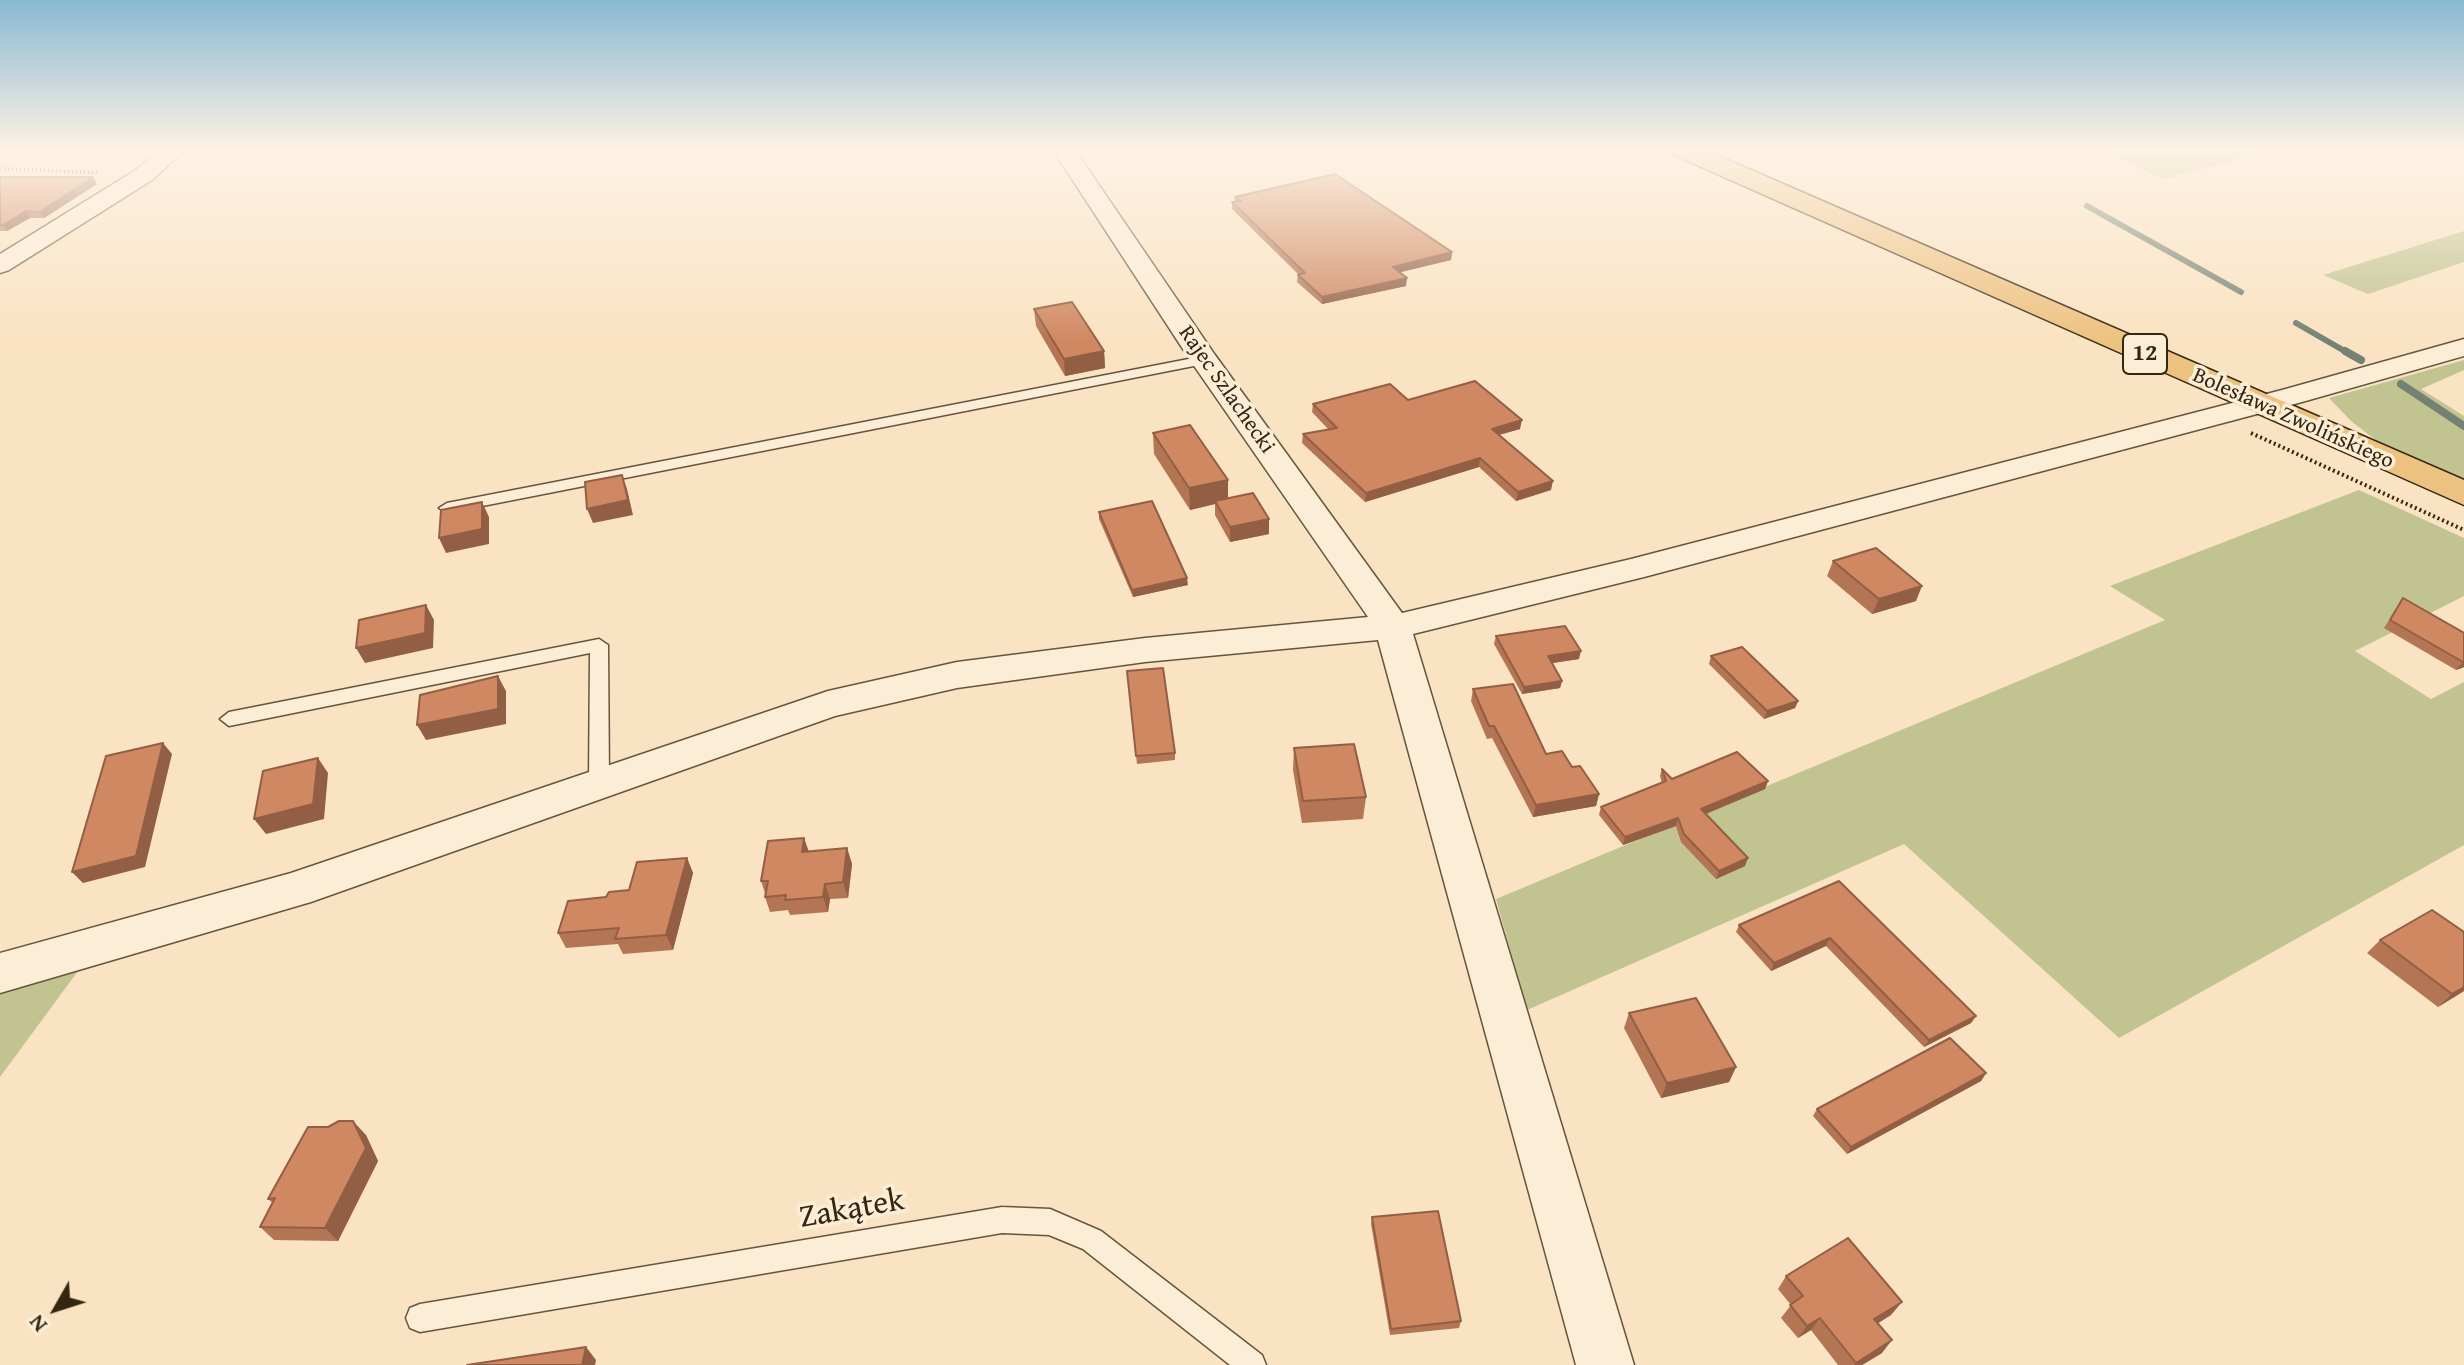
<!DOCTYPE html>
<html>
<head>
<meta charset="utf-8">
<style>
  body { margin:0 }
  #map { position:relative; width:2464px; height:1365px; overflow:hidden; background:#fae3c2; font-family:"Gentium Book Plus",serif }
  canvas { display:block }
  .north { position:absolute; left:16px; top:1269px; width:80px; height:80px; -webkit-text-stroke:6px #fcedd7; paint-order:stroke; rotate:231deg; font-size:22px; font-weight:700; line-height:32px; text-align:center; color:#352612 }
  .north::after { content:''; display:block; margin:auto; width:28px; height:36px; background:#352612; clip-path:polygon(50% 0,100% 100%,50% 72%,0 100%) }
</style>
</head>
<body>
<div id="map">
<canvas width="2464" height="1365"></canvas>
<div class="north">N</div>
</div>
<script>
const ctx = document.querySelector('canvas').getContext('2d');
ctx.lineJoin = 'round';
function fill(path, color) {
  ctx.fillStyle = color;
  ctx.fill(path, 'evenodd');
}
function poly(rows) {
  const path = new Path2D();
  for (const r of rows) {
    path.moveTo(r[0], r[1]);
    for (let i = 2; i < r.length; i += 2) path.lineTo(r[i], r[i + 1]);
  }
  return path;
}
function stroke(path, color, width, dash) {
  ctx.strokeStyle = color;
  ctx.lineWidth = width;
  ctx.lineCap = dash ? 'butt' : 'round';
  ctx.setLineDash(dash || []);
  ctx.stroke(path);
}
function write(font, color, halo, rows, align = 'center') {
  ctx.font = font + ' "Gentium Book Plus",serif';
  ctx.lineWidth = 7;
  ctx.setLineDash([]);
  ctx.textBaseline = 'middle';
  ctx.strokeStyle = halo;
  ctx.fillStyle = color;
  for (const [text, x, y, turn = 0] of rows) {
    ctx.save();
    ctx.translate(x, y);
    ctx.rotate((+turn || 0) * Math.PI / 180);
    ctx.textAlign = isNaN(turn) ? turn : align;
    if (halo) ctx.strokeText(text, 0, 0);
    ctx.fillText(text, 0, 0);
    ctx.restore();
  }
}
const green = poly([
  [2097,150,2272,150,2164,179],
  [2464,231,2464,262,2368,294,2323,275],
  [2464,360,2464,370,2421,389,2464,416,2464,479,2377,441,2351,421,2329,398],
  [2359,490,2464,538,2464,596,2355,651,2431,699,2464,682,2464,845,2119,1038,1904,844,1527,1010,1496,899,2165,620,2110,586],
  [81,967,0,1077,0,990]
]);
const streamFar1 = poly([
  [2087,206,2241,292],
  [2296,323,2348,353]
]);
const stream = poly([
  [2345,351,2361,360],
  [2401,384,2464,426]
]);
const pathFar1 = poly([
  [0,168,99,173]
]);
const path = poly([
  [2251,433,2464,530]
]);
const lane = poly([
  [1204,356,1211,360,1209,363,447,513,439,508,447,503,1204,356],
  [599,639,608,645,609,782,606,787,599,789,592,787,589,782,590,653,229,726,220,719,229,712,599,639],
  [1002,1207,1050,1209,1101,1231,1262,1355,1266,1365,1230,1365,1083,1249,1049,1235,1002,1233,420,1332,410,1328,406,1318,410,1308,420,1304,1002,1207]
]);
const street = poly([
  [160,150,185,150,152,180,9,270,0,273,0,254,136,170,160,150],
  [1053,150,1075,150,1215,355,1402,613,1631,559,2282,390,2464,339,2464,356,2302,402,1644,577,1413,634,1634,1365,1576,1365,1378,640,1145,662,957,688,835,716,311,902,0,993,0,953,291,873,828,691,957,662,1145,638,1368,617,1190,360,1053,150]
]);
const primary = poly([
  [1670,150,1705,150,2464,480,2464,505,1674,155,1670,150]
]);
const wall = poly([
  [0,177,93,177,97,184,44,218,30,218,7,231,0,231],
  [1235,197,1452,252,1451,260,1400,272,1406,286,1322,304,1297,282,1298,274,1232,209,1232,202,1235,202],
  [1034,309,1104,351,1105,368,1065,376,1036,326],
  [1408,400,1520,429,1499,435,1551,490,1516,501,1479,467,1365,502,1302,443,1303,434,1329,430,1312,412,1313,404],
  [1153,433,1228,480,1228,498,1269,534,1230,542,1215,515,1215,504,1190,510,1154,454],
  [1099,512,1188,585,1133,597,1099,519],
  [1833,561,1916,601,1872,614,1827,576],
  [2403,598,2464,633,2464,667,2456,670,2384,628],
  [1496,636,1579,659,1552,663,1562,681,1560,688,1522,694,1494,644],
  [1711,656,1798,701,1795,708,1764,719,1709,664],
  [1127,671,1175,753,1175,760,1137,764],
  [1473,689,1546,754,1572,767,1599,794,1596,806,1533,817,1492,738,1487,739,1471,701],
  [1294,748,1366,797,1363,819,1302,823,1293,770],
  [1662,769,1672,779,1768,781,1765,789,1706,814,1745,866,1716,879,1681,842,1676,826,1623,845,1599,815,1601,807,1662,783,1660,776],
  [804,838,809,852,847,848,852,864,848,898,830,899,828,912,790,915,788,910,770,912,765,897,765,893,761,881],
  [687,858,693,873,673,950,623,954,618,944,566,948,558,933,606,897,629,890],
  [1839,881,1976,1016,1971,1023,1924,1047,1826,946,1771,971,1736,932,1739,925],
  [2464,932,2464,991,2438,1007,2367,953,2380,940],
  [1629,1013,1736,1067,1729,1082,1661,1098,1624,1028],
  [1986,1073,1981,1081,1847,1154,1813,1116,1817,1109],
  [366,1135,378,1161,338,1241,274,1240,260,1227,273,1203,268,1199],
  [1372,1217,1461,1321,1459,1328,1390,1335,1371,1224],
  [1786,1276,1891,1315,1878,1323,1882,1353,1862,1365,1838,1365,1811,1330,1798,1338,1781,1318,1791,1305,1778,1289]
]);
const shadedWall = poly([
  [93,177,97,184,44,218,40,212],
  [26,211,30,218,7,231,3,225],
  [1452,252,1451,260,1393,274,1393,267],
  [1407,278,1406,286,1322,304,1322,297],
  [1104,351,1105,368,1065,376,1064,359],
  [1522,420,1520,429,1491,437,1492,429],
  [1480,458,1479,467,1365,502,1366,493],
  [622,475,627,489,633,515,593,523,587,509],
  [1228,480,1228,502,1215,501,1215,504,1190,510,1189,488],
  [1553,481,1551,490,1516,501,1518,492],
  [482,502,489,517,489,544,446,553,439,538],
  [1269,519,1269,534,1230,542,1230,527],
  [1187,578,1188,585,1133,597,1132,590],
  [1922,586,1916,601,1872,614,1879,599],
  [426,605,434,620,433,648,365,663,356,648],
  [1581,651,1579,659,1546,664,1548,656],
  [2463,662,2464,662,2464,667,2456,670],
  [498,676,506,691,506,724,426,740,417,725],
  [1562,681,1560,688,1522,694,1524,687],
  [1798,701,1795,708,1764,719,1767,711],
  [163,743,172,754,145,867,83,883,72,872],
  [318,758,328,773,324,819,266,834,254,819],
  [1768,781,1765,789,1698,817,1701,809],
  [1599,794,1596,806,1533,817,1536,805],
  [1678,818,1676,826,1623,845,1625,837],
  [804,838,809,853,802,852],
  [847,848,852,864,848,898,843,882],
  [687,858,693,873,673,950,666,935],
  [1748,858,1745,866,1716,879,1719,871],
  [825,884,830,899,828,912,823,897],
  [1830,938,1826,946,1771,971,1774,963],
  [2464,987,2464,991,2438,1007,2452,994],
  [1976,1016,1971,1023,1924,1047,1929,1040],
  [1736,1067,1729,1082,1661,1098,1667,1083],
  [1986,1073,1981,1081,1847,1154,1851,1147],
  [353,1121,366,1135,378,1161,338,1241,325,1228],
  [1902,1302,1891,1315,1864,1332,1874,1319],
  [1820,1318,1811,1330,1798,1338,1807,1326],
  [1892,1340,1882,1353,1862,1365,1854,1365],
  [586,1347,596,1360,595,1365,582,1365]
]);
const building = poly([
  [1335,174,1452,252,1393,267,1407,278,1322,297,1298,275,1305,273,1232,202,1241,201,1235,197,1335,174],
  [0,177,93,177,40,212,26,211,3,225,0,225,0,177],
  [1072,302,1104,351,1064,359,1034,309,1072,302],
  [1475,381,1522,420,1492,429,1553,481,1518,492,1480,458,1366,493,1303,434,1337,428,1313,404,1390,384,1408,400,1475,381],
  [1190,425,1228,480,1189,488,1153,433,1190,425],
  [622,475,628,500,587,509,585,482,622,475],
  [1253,493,1269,519,1230,527,1215,501,1253,493],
  [1152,501,1187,578,1132,590,1099,512,1152,501],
  [482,502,482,529,439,538,441,510,482,502],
  [1876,548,1922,586,1879,599,1833,561,1876,548],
  [2403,598,2464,633,2464,662,2463,662,2390,620,2403,598],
  [426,605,425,633,356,648,359,620,426,605],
  [1565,626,1581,651,1548,656,1562,681,1524,687,1496,636,1565,626],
  [1742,647,1798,701,1767,711,1711,656,1742,647],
  [1163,668,1175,753,1136,756,1127,671,1163,668],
  [498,676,498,709,417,725,420,695,498,676],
  [1513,684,1546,754,1562,751,1572,767,1580,766,1599,794,1536,805,1494,726,1489,726,1473,689,1513,684],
  [163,743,136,856,72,872,106,756,163,743],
  [1354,744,1366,797,1303,801,1294,748,1354,744],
  [1737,752,1768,781,1701,809,1748,858,1719,871,1684,834,1678,818,1625,837,1601,807,1666,781,1662,769,1672,779,1737,752],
  [318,758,313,804,254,819,263,771,318,758],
  [804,838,802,852,847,848,843,882,825,884,823,897,785,900,786,895,765,897,768,881,761,881,768,841,804,838],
  [687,858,666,935,615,939,619,928,558,933,568,901,606,897,609,892,629,890,637,862,687,858],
  [1839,881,1976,1016,1929,1040,1830,938,1774,963,1739,925,1839,881],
  [2432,910,2464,932,2464,987,2452,994,2380,940,2432,910],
  [1696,998,1736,1067,1667,1083,1629,1013,1696,998],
  [1950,1038,1986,1073,1851,1147,1817,1109,1950,1038],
  [339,1121,353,1121,366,1148,325,1228,260,1227,275,1198,268,1199,308,1127,328,1127,339,1121],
  [1438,1211,1461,1321,1391,1329,1372,1217,1438,1211],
  [1848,1238,1902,1302,1874,1319,1892,1340,1856,1363,1820,1318,1807,1326,1790,1305,1803,1296,1786,1276,1848,1238],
  [586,1347,582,1365,467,1365,586,1347]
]);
const farStreetnames = [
  ["Rajec Szlachecki",1226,390,55],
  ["Bolesława Zwolińskiego",2293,419,24]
];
const shields = [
  [2145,354,44]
];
const shieldNames = [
  ["12",2145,354]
];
const nearStreetnames = [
  ["Zakątek",852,1210,-10]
];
fill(green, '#c1c391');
stroke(streamFar1, '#748173', 6);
stroke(stream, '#748173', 8);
stroke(lane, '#66553e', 3);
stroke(street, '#66553e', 3);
stroke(primary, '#352612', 3);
stroke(pathFar1, '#352612', 3, [1, 3]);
stroke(path, '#352612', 4, [2, 3]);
fill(lane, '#fcedd7');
fill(street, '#fcedd7');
fill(primary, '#edc281');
fill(wall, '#b37554');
fill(shadedWall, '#925f45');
fill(building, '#d08862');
stroke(building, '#925f45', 2);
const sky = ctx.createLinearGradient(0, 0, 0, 341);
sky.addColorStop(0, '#8ab8d3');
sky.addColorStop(0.44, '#fdf2e4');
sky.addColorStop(1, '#fdf2e400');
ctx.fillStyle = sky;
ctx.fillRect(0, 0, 2464, 341);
write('22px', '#352612', '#fcedd7', farStreetnames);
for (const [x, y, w] of shields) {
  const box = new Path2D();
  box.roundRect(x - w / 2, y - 20, w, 40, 6);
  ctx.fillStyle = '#fcedd7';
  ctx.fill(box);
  stroke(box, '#352612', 2);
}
write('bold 24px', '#352612', null, shieldNames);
write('32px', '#352612', '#fcedd7', nearStreetnames);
</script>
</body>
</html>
